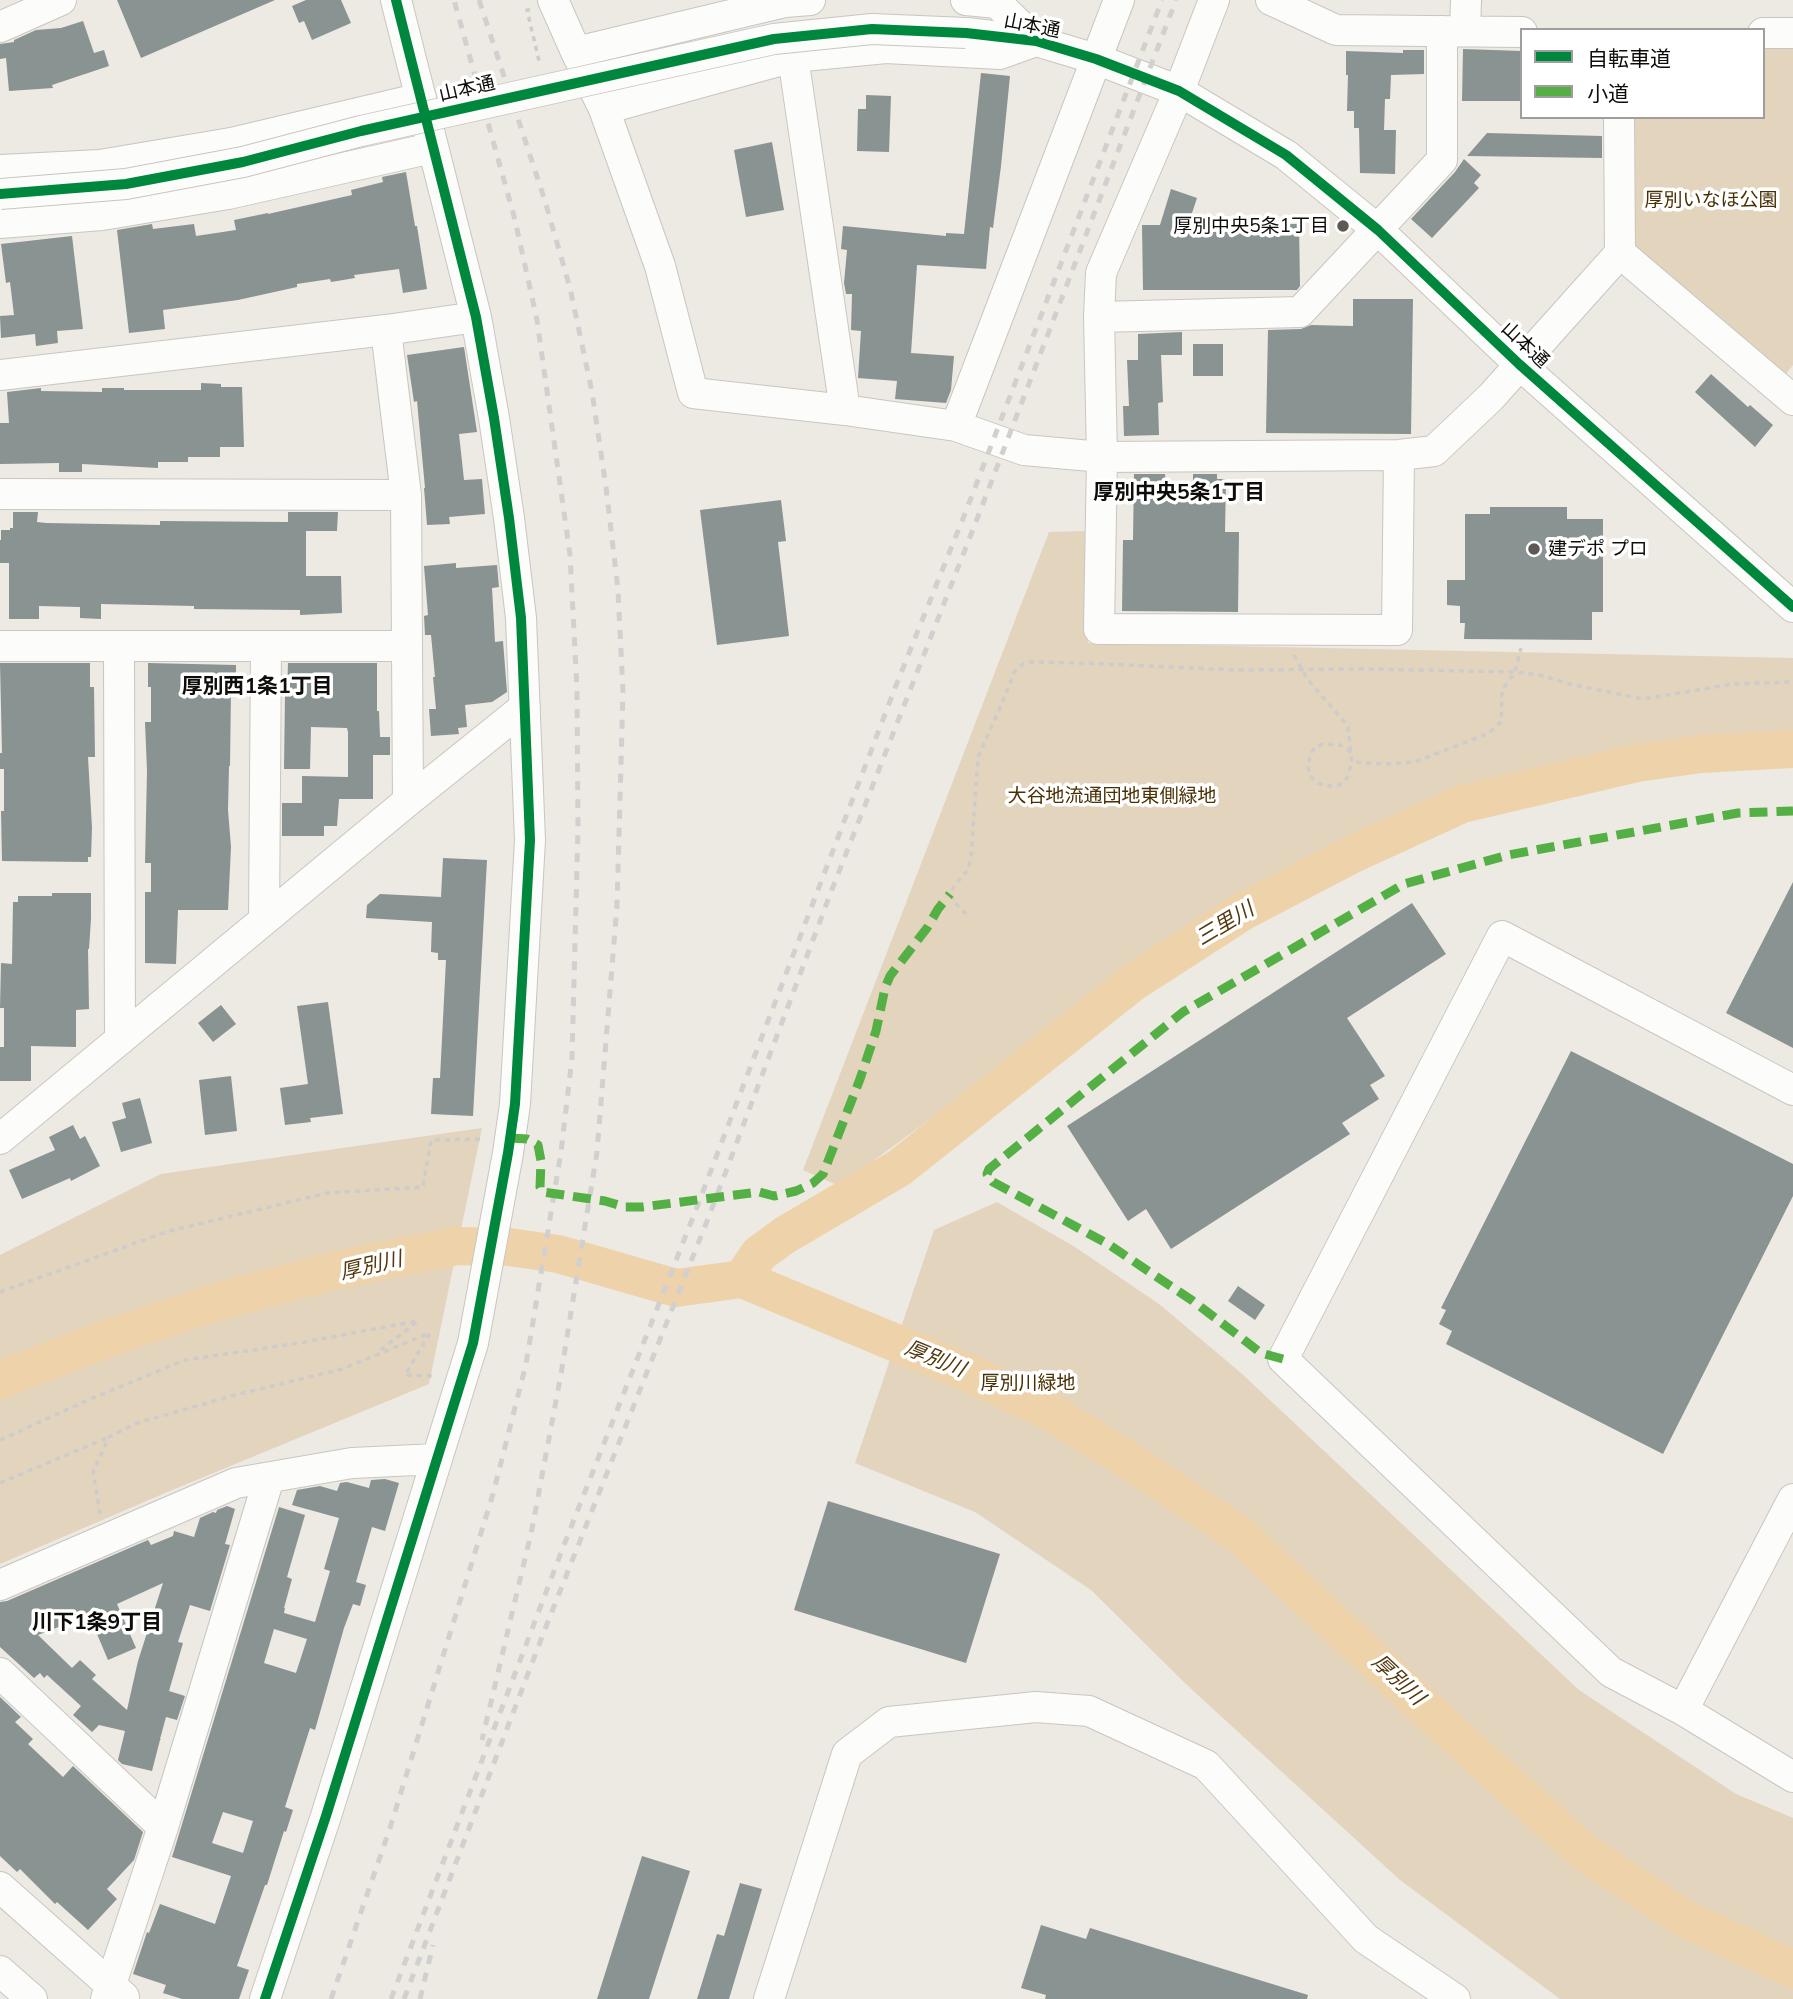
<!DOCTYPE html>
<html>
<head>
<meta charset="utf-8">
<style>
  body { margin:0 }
  #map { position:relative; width:1793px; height:1999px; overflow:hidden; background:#ede9e3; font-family:Mulish,"Noto Sans JP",sans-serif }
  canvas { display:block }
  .legend { position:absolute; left:1520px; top:28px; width:245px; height:91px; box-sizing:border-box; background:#fff; border:2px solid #9f9e9d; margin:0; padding:9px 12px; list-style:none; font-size:21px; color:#0f0d09 }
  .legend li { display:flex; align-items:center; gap:14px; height:35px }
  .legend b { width:35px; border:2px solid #9f9e9d }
</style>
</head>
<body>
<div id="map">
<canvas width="1793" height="1999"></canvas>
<ul class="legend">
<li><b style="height:9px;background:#00873e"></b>自転車道</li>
<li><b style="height:9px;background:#54b044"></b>小道</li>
</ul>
</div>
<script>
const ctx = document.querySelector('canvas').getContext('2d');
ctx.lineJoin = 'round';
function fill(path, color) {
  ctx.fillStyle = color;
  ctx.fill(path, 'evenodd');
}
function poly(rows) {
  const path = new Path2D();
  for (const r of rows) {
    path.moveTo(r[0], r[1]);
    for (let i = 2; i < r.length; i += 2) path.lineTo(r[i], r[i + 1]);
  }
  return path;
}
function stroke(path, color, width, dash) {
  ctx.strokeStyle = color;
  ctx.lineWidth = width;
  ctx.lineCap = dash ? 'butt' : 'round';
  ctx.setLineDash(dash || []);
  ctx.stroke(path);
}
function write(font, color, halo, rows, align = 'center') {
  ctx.font = font + ' Mulish,"Noto Sans JP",sans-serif';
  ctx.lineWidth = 7;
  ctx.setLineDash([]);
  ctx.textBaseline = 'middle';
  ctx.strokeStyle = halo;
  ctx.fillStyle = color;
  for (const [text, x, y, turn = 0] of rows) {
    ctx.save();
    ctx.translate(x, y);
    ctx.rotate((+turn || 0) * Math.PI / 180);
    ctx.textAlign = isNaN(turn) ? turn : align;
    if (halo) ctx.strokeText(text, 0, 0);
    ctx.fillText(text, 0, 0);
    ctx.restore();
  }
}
const green = poly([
  [1763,49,1793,49,1793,365,1786,374,1630,249,1627,117,1763,117],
  [1089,531,1088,643,1793,658,1793,744,1614,754,1464,789,1328,847,1201,920,839,1186,803,1170,1049,532],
  [482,1128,429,1384,165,1493,0,1564,0,1255,161,1174],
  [997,1202,1075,1247,1159,1304,1241,1373,1579,1690,1736,1794,1793,1818,1793,1999,1560,1999,1400,1880,1188,1686,1091,1590,975,1512,855,1463,934,1230]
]);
const river = poly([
  [742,1279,759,1254,785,1235,899,1168,1132,983,1242,912,1353,854,1462,804,1637,763,1701,754,1793,749],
  [0,1380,103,1340,226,1299,337,1270,457,1246,509,1247,558,1254,676,1288,742,1279,973,1375,1047,1410,1125,1458,1239,1534,1442,1724,1585,1853,1685,1919,1793,1969]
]);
const building = poly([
  [117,0,275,0,141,58],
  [306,0,341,0,351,23,312,40,304,21,299,23,292,6],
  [83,21,94,53,104,50,109,66,52,85,53,88,9,91,6,58,0,59,0,44,14,42,14,40,36,30,61,28],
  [1463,49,1522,51,1522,101,1462,101],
  [1403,50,1424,50,1424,74,1391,75,1390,99,1385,99,1384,130,1396,130,1395,174,1360,173,1359,128,1354,128,1354,111,1347,111,1348,75,1346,75,1346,51,1403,53],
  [981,73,1010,76,1001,166,993,228,990,227,986,269,917,265,911,353,954,356,951,390,946,403,895,399,897,381,858,378,861,331,851,330,852,294,846,294,844,283,847,250,841,249,843,226,946,236,946,233,964,234],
  [866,95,891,96,889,152,857,151,858,109,866,109],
  [1487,133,1602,136,1602,158,1467,156],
  [772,142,784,210,746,217,734,150],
  [1464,159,1481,175,1474,183,1479,188,1432,238,1411,219,1455,172],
  [406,172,415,226,417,226,427,289,403,293,399,269,354,275,355,278,331,282,330,279,297,284,297,287,238,300,163,310,165,329,129,333,117,230,152,224,153,229,194,224,196,236,236,230,234,220,268,213,268,214,352,195,351,190,383,182,382,177],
  [1171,189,1197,198,1188,225,1299,224,1300,286,1297,290,1143,290,1142,225,1160,225],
  [72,236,83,329,57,331,58,343,36,346,35,334,1,338,0,316,14,315,10,282,6,283,1,244],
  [1353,299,1413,299,1411,434,1266,433,1268,330,1301,329,1311,325,1353,326],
  [1182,332,1182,355,1161,355,1163,402,1158,403,1159,435,1124,436,1123,406,1129,406,1127,360,1138,360,1138,334],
  [1193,344,1223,344,1223,376,1193,376],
  [464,347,477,432,459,434,464,480,482,479,485,514,449,517,450,524,427,525,424,488,425,488,417,401,414,402,407,355],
  [1711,374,1748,407,1750,405,1773,425,1755,447,1695,392],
  [201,383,221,384,221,387,242,387,244,447,220,447,220,457,188,457,188,462,158,462,158,468,82,464,82,472,59,472,59,463,0,464,0,423,9,423,7,392,41,388,41,391,102,392,102,388,124,388,124,390,201,390],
  [1134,474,1165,474,1166,483,1193,483,1193,474,1217,474,1217,479,1226,479,1225,532,1239,532,1238,612,1122,611,1123,540,1133,540],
  [781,500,786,541,778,542,789,636,717,645,700,510],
  [1490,507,1567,507,1567,519,1603,519,1603,612,1592,612,1592,640,1464,639,1465,623,1460,623,1460,606,1447,605,1447,580,1465,580,1465,514,1490,514],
  [13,512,38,512,37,522,46,523,160,525,160,521,288,522,288,512,338,512,337,531,306,531,306,576,341,576,342,613,300,615,300,610,194,609,194,606,101,604,101,619,80,618,80,607,39,606,39,619,9,619,9,563,0,563,0,540,1,540,1,530,10,530,10,528,13,528],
  [456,563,456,568,497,565,499,587,492,588,495,642,503,641,507,692,492,702,465,705,467,727,458,728,459,734,431,736,429,709,436,709,433,677,435,677,431,635,425,635,424,616,428,615,424,566],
  [0,663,90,663,90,687,94,687,95,757,88,757,92,828,91,857,88,857,88,862,2,861,1,811,4,811,4,769,0,769,0,753,2,753],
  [148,663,236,665,236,689,231,689,230,766,229,766,228,810,231,847,228,910,178,910,176,964,145,963,145,892,151,892,151,863,145,863,147,771,145,722,151,722,151,687,148,687],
  [288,663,377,663,377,711,379,711,380,737,390,737,390,755,373,755,373,799,339,799,337,826,324,826,324,836,282,836,282,803,302,803,302,776,348,777,348,732,347,728,311,727,310,769,284,769,285,694,287,694],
  [443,858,487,860,473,1116,431,1114,433,1078,440,1078,446,960,438,960,438,953,431,952,432,922,366,918,367,905,380,894,441,897],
  [1793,882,1793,1048,1726,1013],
  [52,893,91,893,91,919,89,949,88,949,89,1009,76,1010,76,1047,31,1046,31,1081,0,1081,0,1047,4,1047,4,1008,0,1008,1,963,12,964,13,902,18,902,18,896,52,896],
  [1412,903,1446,954,1347,1018,1385,1076,1370,1085,1379,1099,1342,1123,1350,1134,1171,1249,1146,1209,1128,1221,1067,1126],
  [328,1002,343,1114,310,1118,311,1122,285,1125,280,1088,308,1084,297,1006],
  [221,1005,236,1024,213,1042,198,1023],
  [1571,1051,1793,1164,1793,1196,1663,1454,1446,1344,1452,1331,1439,1324,1446,1310,1441,1308],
  [231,1076,237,1131,205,1135,199,1080],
  [140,1098,152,1143,121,1152,112,1122,126,1118,122,1103],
  [73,1125,80,1139,85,1136,100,1166,71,1181,70,1178,22,1199,9,1170,55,1150,49,1137],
  [1238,1286,1265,1305,1255,1320,1228,1301],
  [385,1479,399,1483,385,1531,372,1527,356,1582,366,1585,360,1606,353,1604,344,1628,315,1730,310,1728,285,1807,293,1810,286,1832,284,1831,267,1885,265,1885,237,1966,249,1970,239,1999,182,1999,163,1993,166,1985,133,1974,147,1932,149,1933,160,1904,215,1924,231,1876,172,1857,279,1507,305,1515,287,1577,292,1579,284,1608,285,1608,284,1613,315,1622,330,1571,324,1569,339,1518,292,1505,297,1490,320,1486,337,1491,340,1483,347,1482,369,1488,371,1480],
  [274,1629,307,1639,296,1673,264,1663],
  [223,1812,253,1821,243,1853,212,1843],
  [828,1501,1000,1554,966,1663,794,1610],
  [227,1506,235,1509,225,1544,230,1545,210,1611,190,1605,178,1642,183,1643,169,1691,185,1696,177,1720,166,1717,160,1739,161,1740,160,1740,152,1771,122,1764,118,1760,125,1731,99,1725,92,1732,73,1715,81,1706,47,1675,44,1678,40,1673,34,1678,0,1647,0,1602,7,1601,148,1540,151,1545,173,1536,174,1531,194,1537,200,1518,213,1512,216,1513,217,1510],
  [163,1583,138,1661,127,1710,92,1679,96,1675,80,1660,72,1668,38,1635,89,1615,108,1660,136,1648,117,1604],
  [0,1697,21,1717,15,1722,33,1739,28,1744,63,1777,73,1766,143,1832,134,1860,107,1889,117,1899,88,1930,57,1902,55,1904,20,1869,17,1872,0,1856],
  [642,1856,690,1871,649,1999,597,1999],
  [740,1883,762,1889,729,1999,697,1999,717,1934,724,1936],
  [1041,1925,1086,1939,1090,1928,1308,1995,1307,1999,1045,1999,1046,1995,1021,1988]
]);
const path = poly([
  [530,10,527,10,540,65],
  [1294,655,1308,680,1348,726,1352,762,1385,764,1415,762,1489,733,1501,722,1502,690,1515,672,1521,648],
  [1351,752,1340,745,1323,744,1315,747,1310,755,1308,767,1310,776,1318,783,1326,786,1339,785,1346,780,1352,762],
  [966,914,954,902,950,894,955,885,968,870,971,857,978,757,1001,706,1015,671,1023,664,1032,662,1081,663,1237,670,1366,669,1515,672,1539,675,1570,684,1643,699,1733,684,1793,682],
  [0,1292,166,1232,327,1193,423,1187,431,1140,484,1139],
  [0,1440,88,1400,185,1360,299,1343,418,1321,378,1352],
  [0,1483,107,1438],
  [100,1514,93,1472,109,1437,137,1423,239,1394,342,1369,430,1333,405,1375,436,1376]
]);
const minor = poly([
  [553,0,576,52,604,109,660,266,693,393,845,410,956,426,1024,450,1102,457,1399,455,1434,451,1491,397,1620,253,1619,117],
  [1214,0,1179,91,1101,273,1099,317,1102,457,1099,629,1397,630,1399,455],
  [1271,0,1336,30,1522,32],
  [0,27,61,0],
  [1465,31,1466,0],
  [966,33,1036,41,1096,59,1179,91,1286,155,1378,230,1519,364,1793,607],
  [1763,33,1793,33],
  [576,52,785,2,810,0],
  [793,57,845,410],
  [604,109,793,57,886,48,1000,54,1036,41,997,3,966,0],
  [0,170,100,165,231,143,421,98],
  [0,223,102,215,228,194,432,148],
  [1620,253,1793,400],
  [1099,317,1300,312,1442,160,1442,31],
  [386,330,406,495,408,801],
  [0,375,386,330,476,317],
  [956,426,1119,0],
  [0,494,406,495],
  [0,646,407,646],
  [119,646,120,1040],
  [264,920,266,646],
  [1793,1090,1502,936,1283,1359,1611,1672,1683,1710,1793,1777],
  [0,1139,408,801,525,707],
  [0,1585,236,1483,352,1463,437,1459],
  [0,1673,163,1827],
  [1683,1710,1793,1499],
  [0,1887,124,1997],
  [0,1971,32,1999],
  [106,1999,163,1827,269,1478],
  [265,1999,326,1816,473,1343,508,1153,515,1104,530,840,521,618,509,518,494,418,476,317,396,0],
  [769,1999,847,1754,889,1722,1036,1707,1089,1711,1206,1765,1366,1939,1455,1999]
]);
const rail = poly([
  [479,0,545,201,570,288,592,392,606,487,618,590,623,692,617,905,597,1152,561,1374,532,1529,482,1740],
  [331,1999,390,1828,493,1494,526,1364,561,1152,572,1058,578,828,577,689,570,555,537,320,515,220,454,0],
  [391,1999,564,1545,697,1207,895,688,966,511,1162,0],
  [404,1999,545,1629,711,1211,831,892,979,514,1176,0],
  [420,1999,433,1945]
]);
const minorBridge = poly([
  [0,194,126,184,243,162,361,131,774,39,872,29,966,33]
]);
const quiet = poly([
  [510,1138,527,1139,538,1145,541,1161,540,1187,543,1192,605,1201,625,1207,642,1207,759,1192,774,1196,796,1191,813,1183,823,1174,860,1079,876,1031,885,988,890,976,927,928,938,909,950,894],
  [1283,1359,1261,1353,1193,1301,1108,1244,993,1182,987,1174,989,1169,1183,1012,1404,884,1508,855,1738,813,1793,811]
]);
const cycleway = poly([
  [0,194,126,184,243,162,361,131,774,39,872,29,966,33,1036,41,1096,59,1179,91,1286,155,1378,230,1519,364,1793,607],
  [265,1999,326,1816,473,1343,508,1153,515,1104,530,840,521,618,509,518,494,418,476,317,396,0]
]);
const markers = [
  [1343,226,7,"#5d5a55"],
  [1534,549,7,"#5d5a55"]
];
const streetNames = [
  ["山本通",1032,26,11],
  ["山本通",467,89,-13],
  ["山本通",1525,345,43]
];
const parkNames = [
  ["厚別いなほ公園",1711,200],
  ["大谷地流通団地東側緑地",1112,796],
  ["厚別川緑地",1028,1383]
];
const poiNames = [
  ["厚別中央5条1丁目",1329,226],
  ["建デポ プロ",1548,549,"left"]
];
const neighbourhoodNames = [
  ["厚別中央5条1丁目",1179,493],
  ["厚別西1条1丁目",257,687],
  ["川下1条9丁目",97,1623]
];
const waterNames = [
  ["三里川",1225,924,-31],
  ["厚別川",371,1266,-13],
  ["厚別川",935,1359,22],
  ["厚別川",1398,1680,43]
];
fill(green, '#e3d4be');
stroke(river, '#eed3aa', 38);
fill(building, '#889392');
stroke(minor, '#c9c6c1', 32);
stroke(path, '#cdccca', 3.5, [5, 5]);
stroke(minor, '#fcfcfb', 30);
stroke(rail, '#d1d0cf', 5, [9, 9]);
stroke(minorBridge, '#c9c6c1', 32, []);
stroke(minorBridge, '#fcfcfb', 30);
stroke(quiet, '#54b044', 9, [18, 9]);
stroke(cycleway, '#00873e', 10);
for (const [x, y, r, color] of markers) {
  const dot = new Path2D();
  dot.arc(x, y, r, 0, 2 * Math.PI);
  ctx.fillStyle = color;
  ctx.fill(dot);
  stroke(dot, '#fff', 2.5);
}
write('19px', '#0f0d09', '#fff', streetNames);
write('19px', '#493002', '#fff', parkNames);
write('19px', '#0f0d09', '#fff', poiNames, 'right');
write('bold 21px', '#0f0d09', '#fff', neighbourhoodNames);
write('italic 21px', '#53390d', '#fff', waterNames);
</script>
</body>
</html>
